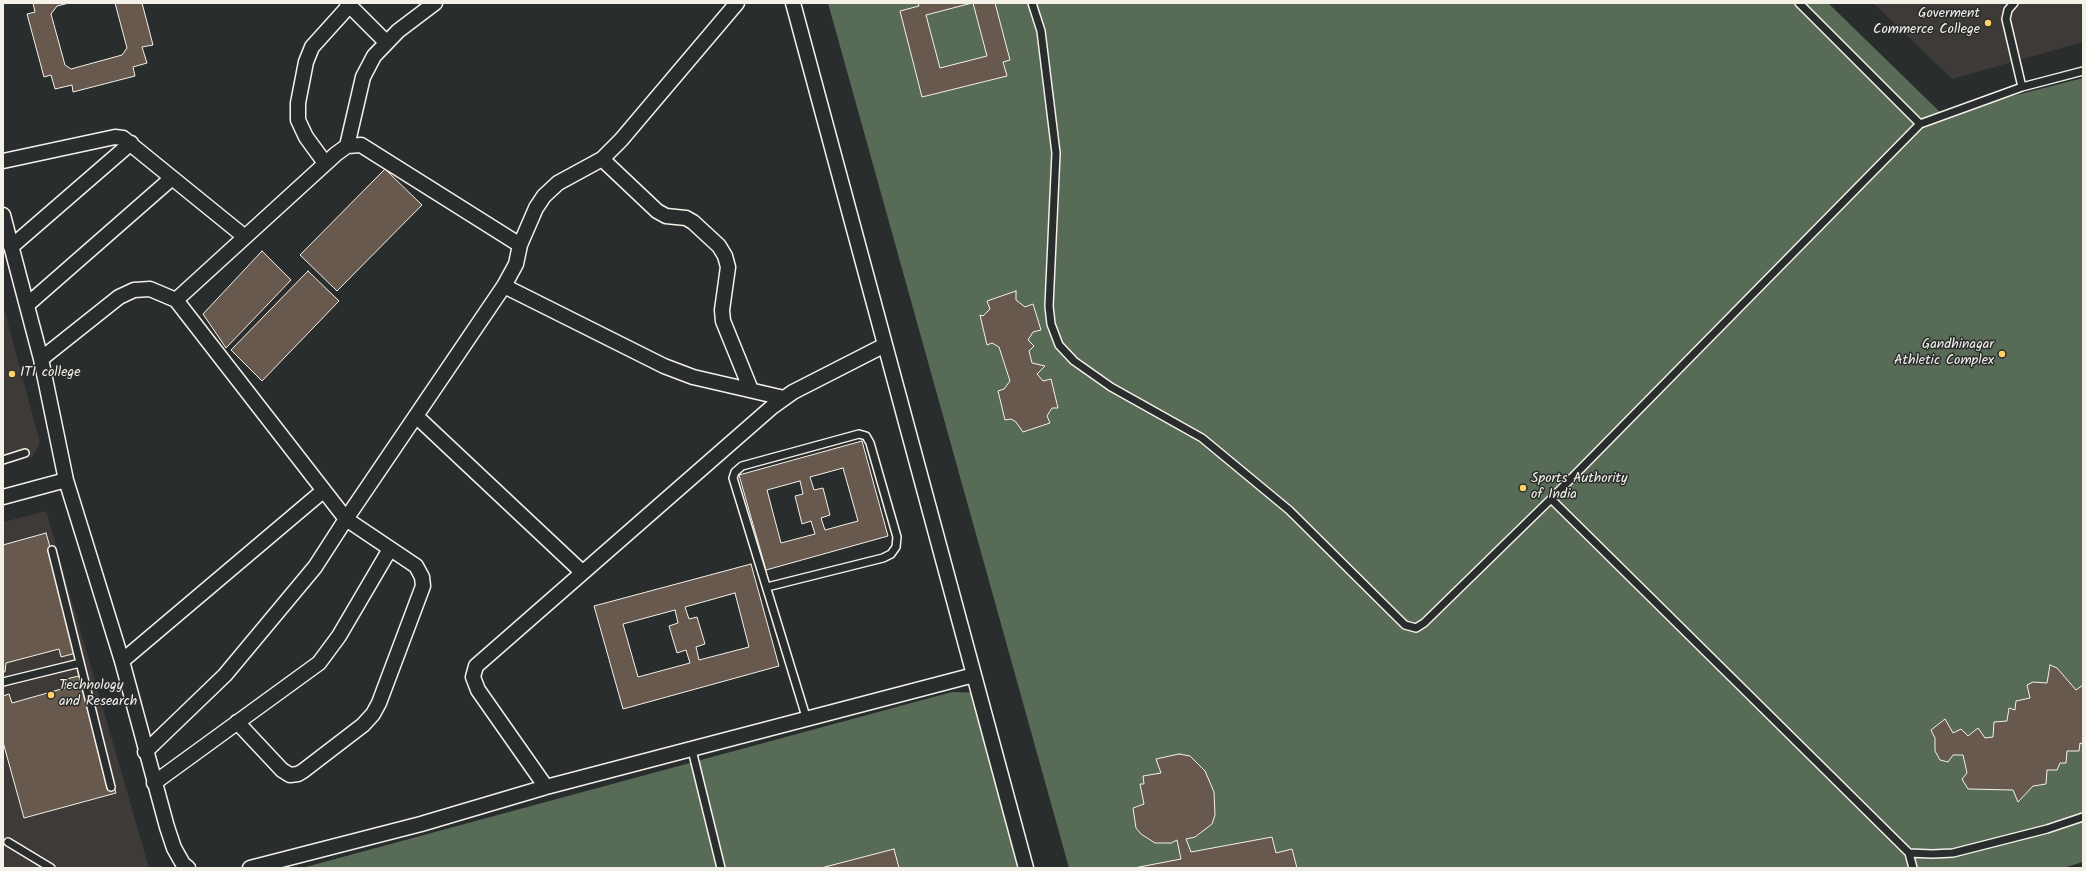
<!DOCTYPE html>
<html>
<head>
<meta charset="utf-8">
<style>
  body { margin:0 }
  #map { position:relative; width:2086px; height:871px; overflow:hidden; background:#2a2d2e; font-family:Kalam,sans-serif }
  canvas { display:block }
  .frame { position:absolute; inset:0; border:4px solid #f4f1e8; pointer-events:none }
</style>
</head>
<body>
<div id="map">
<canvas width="2086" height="871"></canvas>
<div class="frame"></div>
</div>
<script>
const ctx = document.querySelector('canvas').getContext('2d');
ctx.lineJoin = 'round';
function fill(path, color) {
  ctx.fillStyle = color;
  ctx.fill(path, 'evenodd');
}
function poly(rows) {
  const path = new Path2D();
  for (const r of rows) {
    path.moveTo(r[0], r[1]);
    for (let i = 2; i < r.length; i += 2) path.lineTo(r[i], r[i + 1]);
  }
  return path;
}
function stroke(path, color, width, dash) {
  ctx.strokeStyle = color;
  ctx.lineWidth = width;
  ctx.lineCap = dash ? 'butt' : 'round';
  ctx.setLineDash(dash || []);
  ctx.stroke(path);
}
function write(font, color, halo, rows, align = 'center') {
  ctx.font = font + ' Kalam,sans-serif';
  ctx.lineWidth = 3;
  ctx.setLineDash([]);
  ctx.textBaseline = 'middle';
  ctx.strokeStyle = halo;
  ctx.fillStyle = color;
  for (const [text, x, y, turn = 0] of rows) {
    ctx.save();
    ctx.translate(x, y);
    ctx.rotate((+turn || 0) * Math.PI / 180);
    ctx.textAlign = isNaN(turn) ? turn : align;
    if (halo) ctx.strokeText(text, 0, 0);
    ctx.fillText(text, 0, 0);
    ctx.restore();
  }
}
const built = poly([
  [1873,3,2083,3,2083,42,1952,79],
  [3,305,40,443,32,457,3,464],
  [46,511,149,868,3,868,3,522]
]);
const green = poly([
  [828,3,1828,3,1942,114,2083,78,2083,862,2063,868,1069,868],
  [952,692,984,693,1031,868,302,868]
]);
const building = poly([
  [33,3,69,3,57,6,51,14,65,65,71,69,122,55,127,48,115,3,142,3,153,45,142,47,147,63,133,67,135,76,73,92,72,85,55,89,51,75,44,77,27,14,35,12,33,3],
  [918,3,972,3,926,15,940,68,987,56,973,3,995,3,1010,60,1003,62,1007,76,922,97,900,11,919,6,918,3],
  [385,169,422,205,337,291,300,255,385,169],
  [262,251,291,280,226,348,203,314,262,251],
  [308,271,339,301,262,381,231,350,308,271],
  [1016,291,1016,300,1025,307,1033,304,1041,330,1033,332,1028,340,1034,346,1029,351,1032,363,1045,366,1037,374,1043,381,1051,379,1058,408,1052,408,1047,416,1050,423,1023,432,1016,422,1011,419,1005,420,998,391,1004,389,1010,381,999,347,992,343,987,345,980,315,983,316,990,309,987,301,1016,291],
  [862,441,888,536,766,570,739,475,862,441],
  [843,468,858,521,825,530,821,518,830,515,823,488,814,490,810,477,843,468],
  [800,481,803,494,795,496,802,524,811,521,815,534,781,543,767,490,800,481],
  [46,533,80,652,61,657,59,649,6,663,5,672,3,672,3,545,46,533],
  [751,564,779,666,623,709,594,606,751,564],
  [735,593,749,647,699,660,696,647,705,644,697,617,689,619,685,607,735,593],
  [675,610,678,623,669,626,677,653,686,650,690,663,638,677,623,624,675,610],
  [2050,665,2057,668,2076,690,2083,685,2083,744,2080,743,2079,751,2067,751,2066,763,2060,763,2057,770,2047,770,2046,784,2033,786,2018,802,2013,790,1968,789,1962,779,1967,773,1963,755,1953,755,1948,762,1940,760,1935,751,1935,738,1931,730,1945,719,1953,733,1961,729,1968,736,1978,728,1985,738,1993,737,1994,722,2007,721,2009,708,2015,710,2016,701,2030,698,2027,685,2033,682,2047,683,2050,665],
  [83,675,116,793,24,818,3,742,3,696,9,694,12,703,65,688,66,679,83,675],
  [1179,754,1190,756,1205,771,1214,792,1215,815,1212,824,1195,837,1186,839,1191,852,1272,837,1276,853,1292,849,1297,868,1134,868,1181,859,1177,840,1171,843,1155,843,1141,834,1136,828,1133,808,1144,804,1140,784,1144,784,1143,776,1161,773,1156,759,1179,754],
  [894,849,899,868,821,868,894,849]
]);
const lane = poly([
  [1032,3,1041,31,1056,153,1049,306,1051,324,1059,345,1074,361,1111,387,1202,438,1289,510,1405,625,1416,628,1424,623,1551,499,1920,124,2022,87,2083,71],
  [1799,3,1920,124],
  [2014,3,2008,10,2006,19,2022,87],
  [3,460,25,453],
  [1551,499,1909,853,1932,854,1953,853,2047,829,2083,817],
  [52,550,111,787],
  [767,587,883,558,891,554,896,547,897,537,870,443,866,436,859,434,742,466,735,472,733,478,807,720],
  [3,682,80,663],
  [692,750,721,868],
  [8,842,51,868],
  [1909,853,1913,868]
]);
const street = poly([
  [347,3,386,42],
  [793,3,1026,868],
  [347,146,363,77,374,56,398,31,435,3],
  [602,159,657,211,666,216,686,218,693,222,719,246,725,256,728,267,722,310,723,321,751,390],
  [3,161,115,137,123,138,245,237],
  [325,163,306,137,298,120,298,103,306,62,312,47,349,6],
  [3,215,41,359,66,480,122,661,167,827,174,848,183,864,188,868],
  [11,247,131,143],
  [504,286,664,366,693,377,784,398],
  [176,300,346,519,416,566,422,577,423,586,379,703,373,714,363,725,303,771,298,774,290,775,282,770,237,722],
  [27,305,172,178],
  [41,359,119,297,134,290,150,289,176,300,336,154,347,146,361,145,520,245],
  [416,416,582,572],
  [3,497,66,480],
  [122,661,323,491],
  [145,752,225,675,315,567,346,519,504,286,516,264,520,245,536,208,544,196,558,183,602,159,621,140,737,3],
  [154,783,319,663,339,636,390,549],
  [546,787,478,690,473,677,476,666,772,407,793,392,885,345],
  [250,868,421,824,546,787,974,675]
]);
const markers = [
  [1988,23,4,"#ffd166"],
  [2002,354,4,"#ffd166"],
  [12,374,4,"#ffd166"],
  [1523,488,4,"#ffd166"],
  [51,695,4,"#ffd166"]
];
const poiNames = [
  ["Goverment",1980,15,"right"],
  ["Commerce College",1980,31,"right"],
  ["Gandhinagar",1994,346,"right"],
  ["Athletic Complex",1994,362,"right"],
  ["ITI college",20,374],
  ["Sports Authority",1531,480],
  ["of India",1531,496],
  ["Technology",59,687],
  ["and Research",59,703]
];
fill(built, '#3d3a38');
fill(green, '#586b56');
fill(building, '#68594f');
stroke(building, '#f4f1e8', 1);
stroke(lane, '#f4f1e8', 10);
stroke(street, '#f4f1e8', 17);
stroke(lane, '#2a2d2e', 7);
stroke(street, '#2a2d2e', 14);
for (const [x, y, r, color] of markers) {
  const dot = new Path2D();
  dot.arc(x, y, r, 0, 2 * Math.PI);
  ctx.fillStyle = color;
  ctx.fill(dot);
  stroke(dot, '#2a2d2e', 1.5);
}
write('14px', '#f4f1e8', '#2a2d2e', poiNames, 'left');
</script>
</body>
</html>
